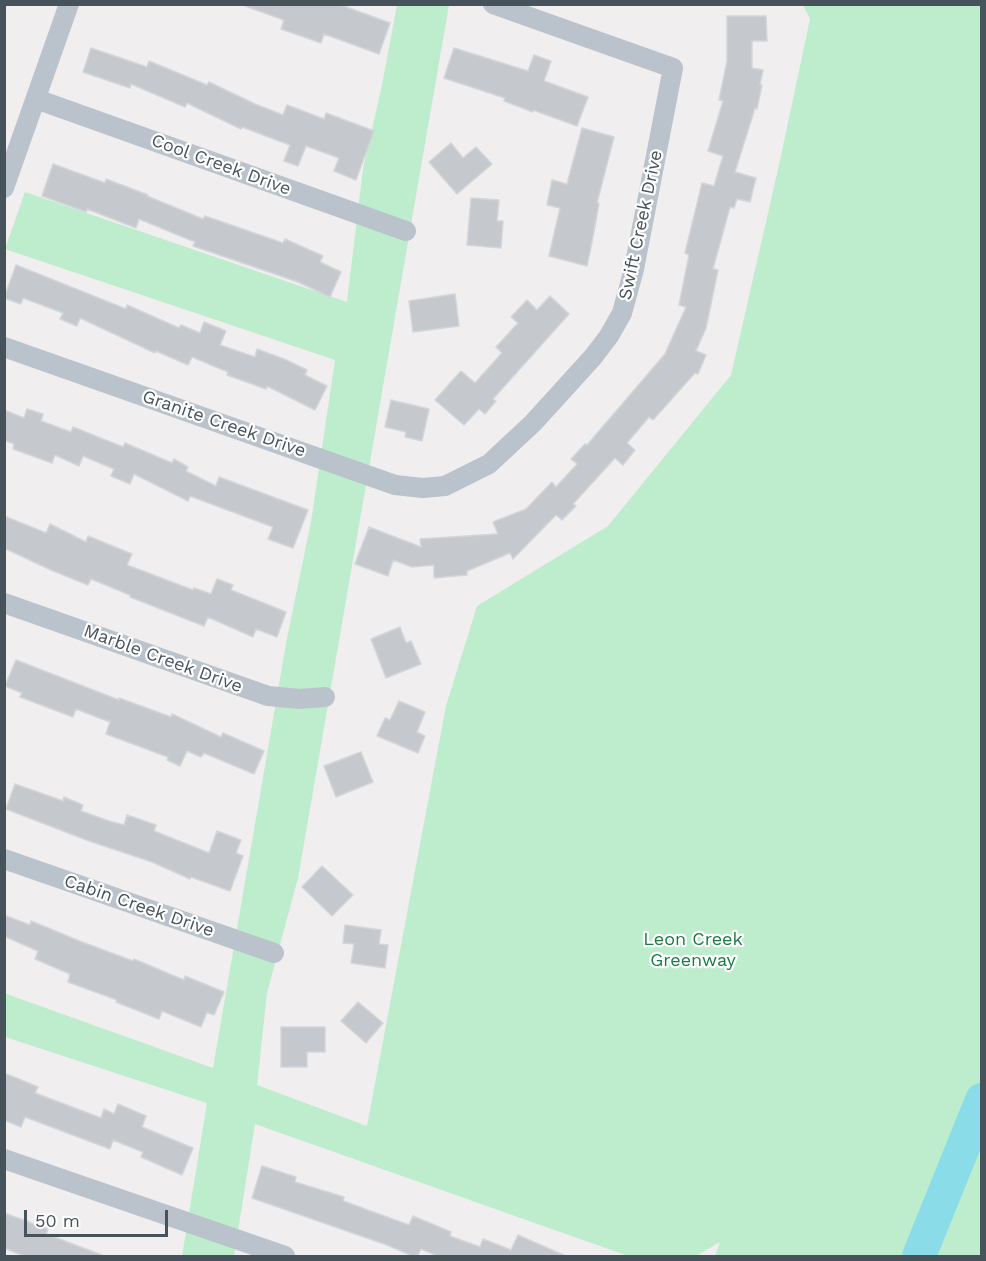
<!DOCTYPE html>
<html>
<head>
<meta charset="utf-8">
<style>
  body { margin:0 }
  #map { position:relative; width:986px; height:1261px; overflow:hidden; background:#f0eeee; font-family:"Work Sans",sans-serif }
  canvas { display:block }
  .frame { position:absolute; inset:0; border:6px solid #47535b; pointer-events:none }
  .scale { position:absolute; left:24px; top:1210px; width:144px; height:27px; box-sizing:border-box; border:3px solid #47535b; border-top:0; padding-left:8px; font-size:18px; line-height:21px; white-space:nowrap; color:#47535b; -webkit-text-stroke:4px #fff; paint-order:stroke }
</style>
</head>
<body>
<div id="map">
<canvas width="986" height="1261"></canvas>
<div class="frame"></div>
<div class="scale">50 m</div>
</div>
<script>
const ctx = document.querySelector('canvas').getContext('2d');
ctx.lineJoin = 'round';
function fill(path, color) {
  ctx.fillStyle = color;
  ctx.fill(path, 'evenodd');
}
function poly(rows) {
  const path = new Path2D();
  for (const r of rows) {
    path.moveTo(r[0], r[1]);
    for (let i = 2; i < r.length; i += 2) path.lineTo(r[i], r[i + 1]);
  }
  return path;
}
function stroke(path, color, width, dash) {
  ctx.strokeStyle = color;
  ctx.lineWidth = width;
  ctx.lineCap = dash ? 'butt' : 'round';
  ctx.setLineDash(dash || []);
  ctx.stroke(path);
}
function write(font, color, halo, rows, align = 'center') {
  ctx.font = font + ' "Work Sans",sans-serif';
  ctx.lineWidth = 4.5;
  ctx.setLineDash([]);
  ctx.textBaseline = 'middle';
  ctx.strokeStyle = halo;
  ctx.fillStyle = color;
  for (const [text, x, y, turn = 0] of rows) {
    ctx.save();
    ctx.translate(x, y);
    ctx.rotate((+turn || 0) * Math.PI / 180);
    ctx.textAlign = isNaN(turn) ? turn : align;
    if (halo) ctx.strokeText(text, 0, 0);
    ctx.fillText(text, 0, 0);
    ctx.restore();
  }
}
const green = poly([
  [397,5,449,5,298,878,267,993,257,1085,367,1126,446,706,477,606,608,526,731,375,779,165,810,19,803,5,981,5,981,1256,715,1256,720,1242,696,1256,628,1256,255,1124,234,1256,182,1256,207,1103,5,1037,4,993,213,1068,287,638,311,522,335,360,5,249,25,192,347,302,363,169,382,85]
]);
const river = poly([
  [919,1256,982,1100]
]);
const building = poly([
  [245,4,338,4,390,23,379,54,324,34,321,43,281,29,284,20,245,6,245,4],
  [727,16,766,16,767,41,752,41,752,68,763,70,760,85,762,85,757,109,755,108,735,172,756,178,750,202,737,199,734,208,730,207,713,269,718,270,706,328,696,351,706,355,698,374,695,373,653,420,649,417,627,443,635,450,623,465,615,458,573,504,576,506,562,520,556,515,513,559,510,553,467,571,467,575,434,578,434,565,412,567,393,560,388,576,355,564,369,527,421,547,420,539,498,534,493,522,526,509,552,482,556,487,577,464,571,459,585,444,587,445,665,354,686,307,679,305,689,255,685,253,702,183,714,186,723,156,708,151,723,101,719,100,727,61,727,16],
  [91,48,147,67,149,61,207,85,209,82,255,104,283,115,287,105,324,119,326,113,374,131,356,180,334,171,339,158,306,146,298,166,284,161,290,145,242,127,241,129,187,103,185,107,131,84,130,88,83,72,91,48],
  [454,48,528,71,534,55,551,61,544,81,588,97,577,126,533,110,533,112,504,101,505,98,444,78,454,48],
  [582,128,614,137,597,203,599,203,593,237,587,266,549,256,560,208,547,205,552,180,567,184,582,128],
  [451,143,463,158,476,147,492,164,457,194,429,162,451,143],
  [53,164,105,183,106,179,148,195,147,196,203,219,205,216,283,243,285,239,323,256,320,262,341,272,330,297,298,282,193,246,195,242,139,219,136,228,87,209,86,212,42,196,53,164],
  [471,198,499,200,497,221,503,221,501,248,467,245,471,198],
  [16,265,126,309,127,305,179,328,181,325,200,333,204,322,226,331,220,345,255,357,257,349,284,359,307,370,305,375,327,386,315,410,267,386,266,389,227,375,228,372,192,357,188,365,156,351,155,353,80,318,77,326,60,319,63,313,23,298,21,304,4,298,16,265],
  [455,294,459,326,413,332,409,301,455,294],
  [550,296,569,314,493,399,496,401,485,414,479,409,464,425,435,400,461,371,475,383,502,353,496,347,518,323,511,317,527,300,537,310,550,296],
  [391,400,429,409,422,441,405,437,406,432,385,427,391,400],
  [27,409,43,414,41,421,71,432,73,427,123,447,125,443,172,463,174,459,188,467,186,471,216,486,219,477,308,510,293,548,268,539,273,527,190,496,188,501,134,474,130,484,111,476,114,469,83,456,79,466,55,455,52,463,13,449,14,444,4,440,4,410,24,418,27,409],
  [4,516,46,533,50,524,86,542,88,536,132,554,127,565,193,590,194,588,211,594,217,579,233,585,231,590,286,612,277,637,256,629,253,637,208,617,204,626,130,597,130,595,91,579,88,585,51,570,4,548,4,516],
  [400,627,406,643,411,641,421,664,386,678,371,639,400,627],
  [16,660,119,700,119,698,171,717,172,714,221,737,223,733,264,751,254,774,204,753,201,757,187,751,180,766,167,760,168,757,106,734,110,722,76,709,73,717,20,697,22,693,5,686,16,660],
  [399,701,425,712,417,732,425,736,418,753,377,736,385,718,390,720,399,701],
  [361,752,373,782,336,797,324,766,361,752],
  [15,784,63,801,64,797,83,805,81,811,109,821,124,825,127,815,156,825,154,831,209,853,217,831,241,840,236,853,243,856,230,891,191,877,190,879,152,862,89,841,6,809,15,784],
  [322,866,353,895,332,916,302,887,322,866],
  [4,915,30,925,31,921,82,942,133,961,134,959,184,980,185,976,224,992,214,1015,207,1012,201,1027,162,1011,159,1019,116,1002,117,1000,68,982,70,974,35,959,38,951,4,936,4,915],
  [345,925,381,930,379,944,388,945,385,968,351,963,354,944,343,943,345,925],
  [358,1002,383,1023,366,1043,341,1021,358,1002],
  [281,1027,325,1027,325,1052,307,1052,307,1067,281,1067,281,1027],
  [4,1073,38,1087,35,1093,101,1118,104,1109,114,1114,118,1104,146,1116,142,1127,193,1148,182,1175,141,1157,143,1152,113,1140,110,1149,25,1117,21,1127,4,1120,4,1073],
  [262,1166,296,1177,295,1182,344,1197,343,1201,409,1225,413,1216,451,1232,450,1236,480,1247,483,1239,511,1250,518,1235,568,1257,440,1257,421,1249,417,1257,415,1257,387,1245,252,1198,262,1166],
  [4,1213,48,1229,46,1234,102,1255,102,1257,27,1257,4,1248,4,1213]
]);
const minor = poly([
  [36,99,406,231],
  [4,188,69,4],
  [4,347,395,485,423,488,445,486,489,464,533,423,593,357,609,336,622,313,634,269,673,68,493,4],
  [4,603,268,696,300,699,325,697],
  [4,859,274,953],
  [4,1159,285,1256]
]);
const streetNames = [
  ["Cool Creek Drive",221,165,20],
  ["Swift Creek Drive",641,225,-78],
  ["Granite Creek Drive",224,424,19],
  ["Marble Creek Drive",163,659,20],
  ["Cabin Creek Drive",139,906,19]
];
const parkNames = [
  ["Leon Creek",693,940],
  ["Greenway",693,961]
];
fill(green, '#bdedcc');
stroke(river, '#8bdce9', 34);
fill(building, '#c5c9cd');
stroke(building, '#d2d5d9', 1.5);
stroke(minor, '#bac3cb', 20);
write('18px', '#47535b', '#fff', streetNames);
write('18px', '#1a7a43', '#fff', parkNames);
</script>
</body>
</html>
